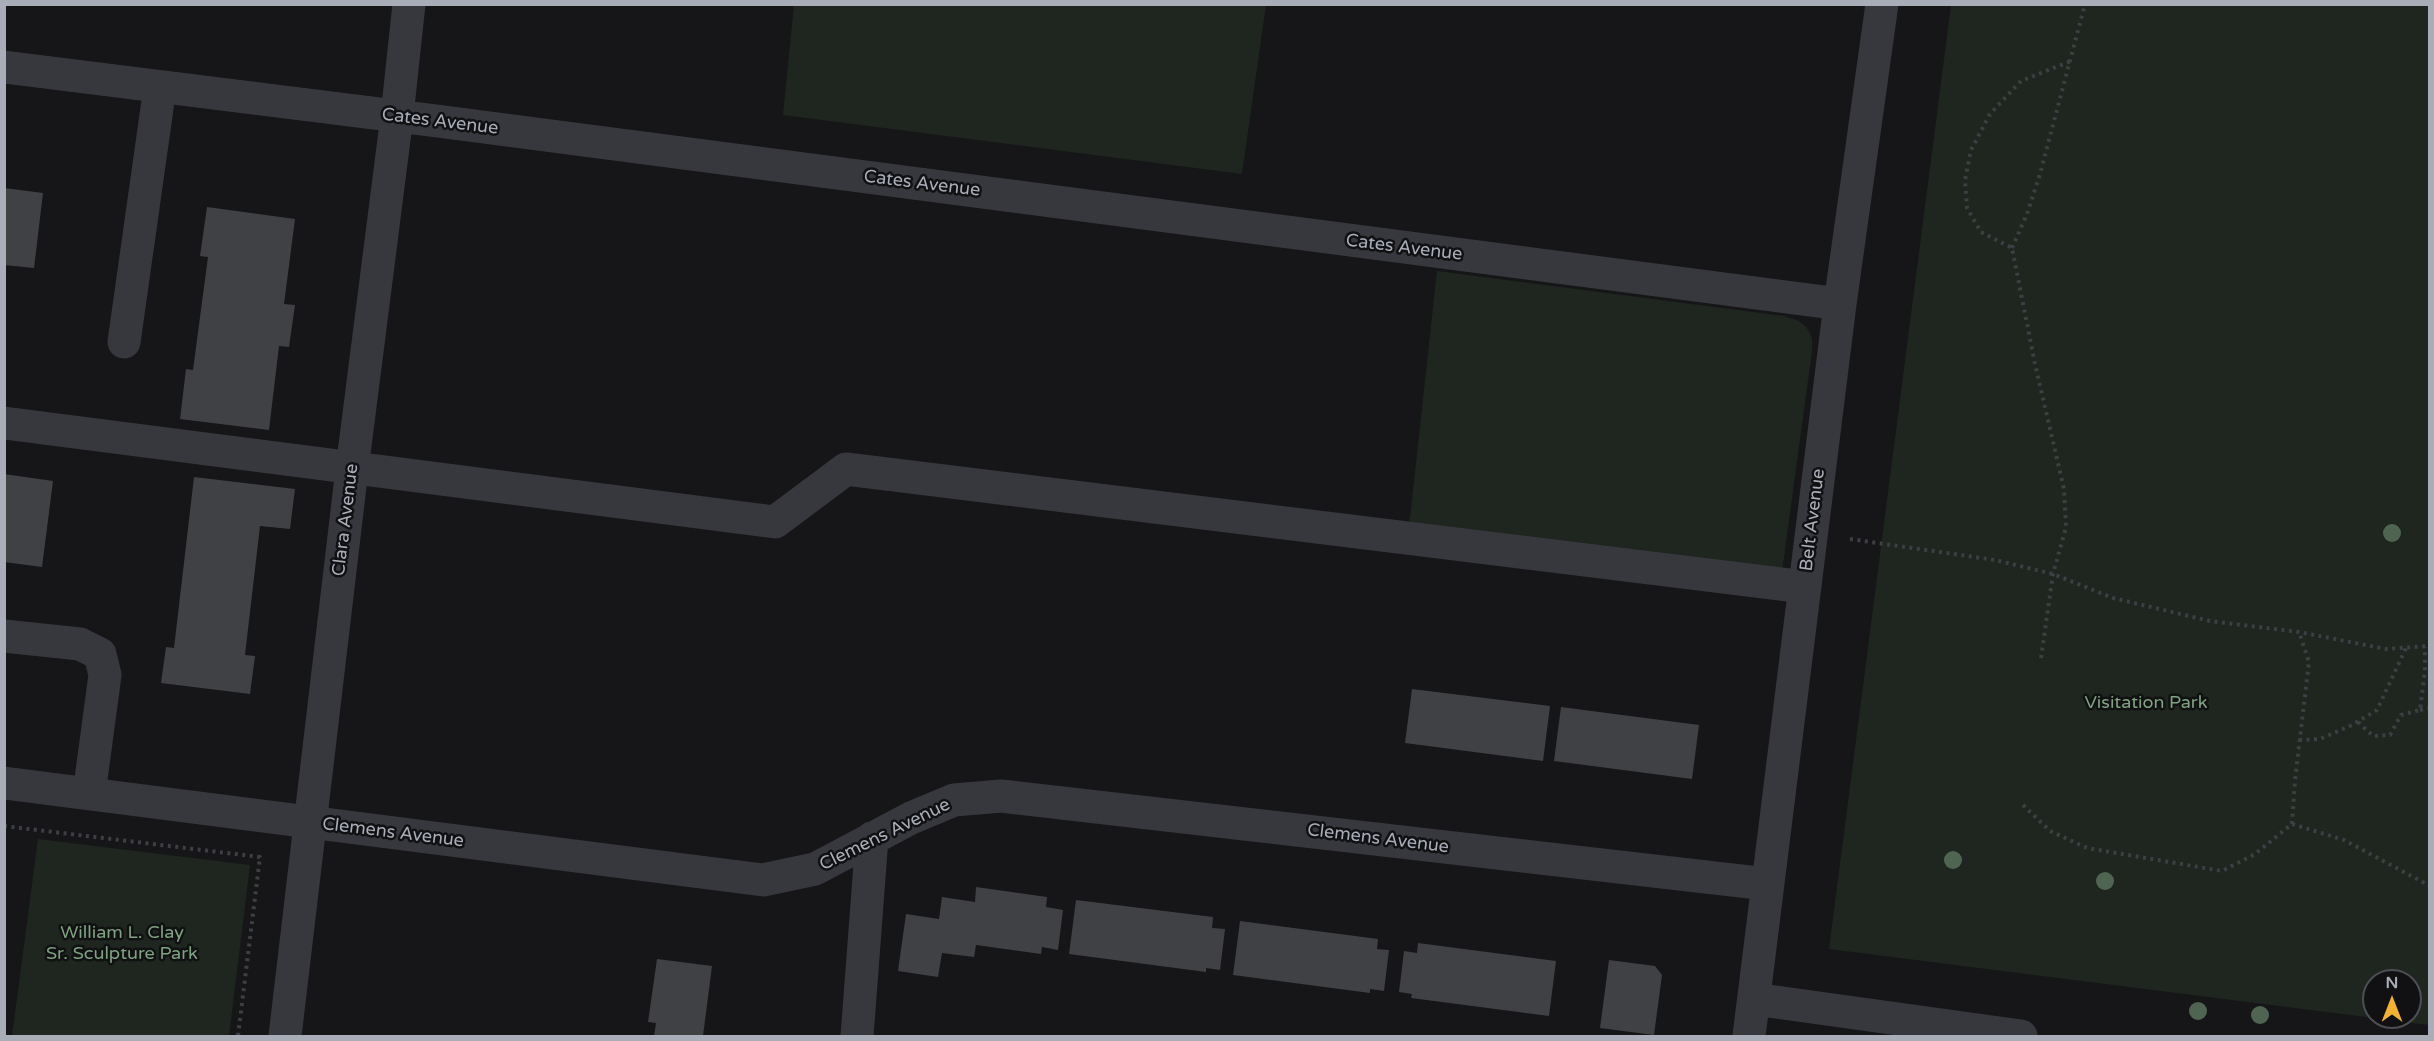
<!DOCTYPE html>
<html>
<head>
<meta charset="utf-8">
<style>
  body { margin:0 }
  #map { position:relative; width:2434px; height:1041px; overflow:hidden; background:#161618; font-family:"Varela Round",sans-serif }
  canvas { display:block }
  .frame { position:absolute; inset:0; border:6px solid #a8adb8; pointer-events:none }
  .north { position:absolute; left:2362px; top:969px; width:60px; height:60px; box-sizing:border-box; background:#111113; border:2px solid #4d4f55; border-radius:50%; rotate:0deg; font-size:16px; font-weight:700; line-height:24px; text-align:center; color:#a8adb8 }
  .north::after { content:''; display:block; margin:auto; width:21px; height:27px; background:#f2b134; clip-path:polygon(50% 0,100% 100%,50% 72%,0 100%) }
</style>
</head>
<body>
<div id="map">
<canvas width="2434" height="1041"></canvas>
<div class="frame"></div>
<div class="north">N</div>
</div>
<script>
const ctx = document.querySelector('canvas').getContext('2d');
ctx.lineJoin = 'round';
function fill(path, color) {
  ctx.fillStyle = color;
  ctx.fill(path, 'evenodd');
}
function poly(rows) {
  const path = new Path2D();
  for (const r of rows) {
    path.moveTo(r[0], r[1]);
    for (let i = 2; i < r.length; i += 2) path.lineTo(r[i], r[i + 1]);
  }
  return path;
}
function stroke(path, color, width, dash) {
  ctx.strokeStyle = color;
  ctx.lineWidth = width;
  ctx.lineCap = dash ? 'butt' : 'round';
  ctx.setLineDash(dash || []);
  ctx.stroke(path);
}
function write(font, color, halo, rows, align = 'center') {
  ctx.font = font + ' "Varela Round",sans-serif';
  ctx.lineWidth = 5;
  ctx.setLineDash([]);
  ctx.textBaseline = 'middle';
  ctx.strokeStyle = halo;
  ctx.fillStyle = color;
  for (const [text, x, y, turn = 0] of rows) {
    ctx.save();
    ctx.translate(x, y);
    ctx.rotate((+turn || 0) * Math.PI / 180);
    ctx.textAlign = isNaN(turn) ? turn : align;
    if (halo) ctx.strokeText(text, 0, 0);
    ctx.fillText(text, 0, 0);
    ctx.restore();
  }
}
const green = poly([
  [794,4,1266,5,1242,174,783,115],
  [1951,5,2429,5,2429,1025,1829,949],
  [2374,981,2410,981,2410,1017,2374,1017],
  [1437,271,1784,316,1799,321,1807,328,1812,338,1812,351,1782,572,1409,527],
  [38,839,250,865,229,1036,12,1036]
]);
const building = poly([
  [4,188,43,193,34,268,4,265],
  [207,207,295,219,284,304,295,305,289,347,279,346,269,430,180,419,186,369,193,370,208,257,200,256],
  [4,474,53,481,42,567,4,562],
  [194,477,295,489,290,529,260,526,245,655,255,656,250,694,161,683,166,647,174,648],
  [1412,689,1550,706,1543,761,1405,743],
  [1561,707,1699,725,1692,779,1554,761],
  [976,887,1047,897,1046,907,1063,910,1058,950,1042,947,1041,954,976,945,974,957,942,953,938,977,898,971,906,914,939,919,942,897,975,902],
  [1076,900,1213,917,1212,928,1225,929,1220,970,1206,968,1206,972,1069,954],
  [1240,921,1378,939,1377,949,1389,950,1384,991,1370,989,1370,993,1233,975],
  [1418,943,1556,961,1549,1016,1411,998,1412,994,1399,992,1404,951,1417,953],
  [657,959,712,966,703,1036,654,1036,656,1023,648,1022],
  [1609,960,1655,966,1662,975,1654,1035,1600,1028]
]);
const path = poly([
  [2012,248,2027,214,2040,174,2085,4],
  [1850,539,1995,560,2053,574,2113,598,2210,621,2299,632,2386,649,2430,646],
  [2041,658,2053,574,2066,527,2064,489,2035,364,2012,248,1981,232,1967,208,1965,180,1971,150,1990,114,2021,81,2071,61],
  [2420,710,2430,708],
  [2358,722,2373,736,2390,735,2401,715,2420,710,2425,671,2425,647],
  [2299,740,2320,739,2350,726,2377,710,2406,648],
  [2023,805,2050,831,2087,848,2222,871,2255,854,2292,824,2344,840,2430,886],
  [2292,824,2295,780,2309,662,2299,632],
  [4,826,260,857,238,1036]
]);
const minor = poly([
  [4,67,437,121,1840,304],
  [124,342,160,87],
  [4,423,775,522,846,469,1805,587],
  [4,636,80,644,100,654,105,675,89,794],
  [4,783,763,880,815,869,911,818,954,800,1001,796,1767,884],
  [1754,999,2021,1036],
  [285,1036,352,469,397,116,409,4],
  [857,1036,872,838],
  [1749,1036,1840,304,1882,4]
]);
const trees = [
  [2392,533],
  [1953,860],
  [2105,881],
  [2198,1011],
  [2260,1015]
];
const streetNames = [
  ["Cates Avenue",440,122,7],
  ["Cates Avenue",922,184,7],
  ["Cates Avenue",1404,248,7],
  ["Clara Avenue",346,520,-83],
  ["Belt Avenue",1813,520,-83],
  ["Clemens Avenue",393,833,7],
  ["Clemens Avenue",885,835,-26],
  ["Clemens Avenue",1378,839,7]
];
const parkNames = [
  ["Visitation Park",2146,703],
  ["William L. Clay",122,933],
  ["Sr. Sculpture Park",122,954]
];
fill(green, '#1e261f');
fill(building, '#404145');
stroke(path, '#3d3f44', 4, [3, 4.5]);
stroke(minor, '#37383d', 33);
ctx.fillStyle = '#506452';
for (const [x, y] of trees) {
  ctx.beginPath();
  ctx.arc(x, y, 9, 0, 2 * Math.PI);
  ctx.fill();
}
write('18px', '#a8adb8', '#111113', streetNames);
write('18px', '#7fa381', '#111113', parkNames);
</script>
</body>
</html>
